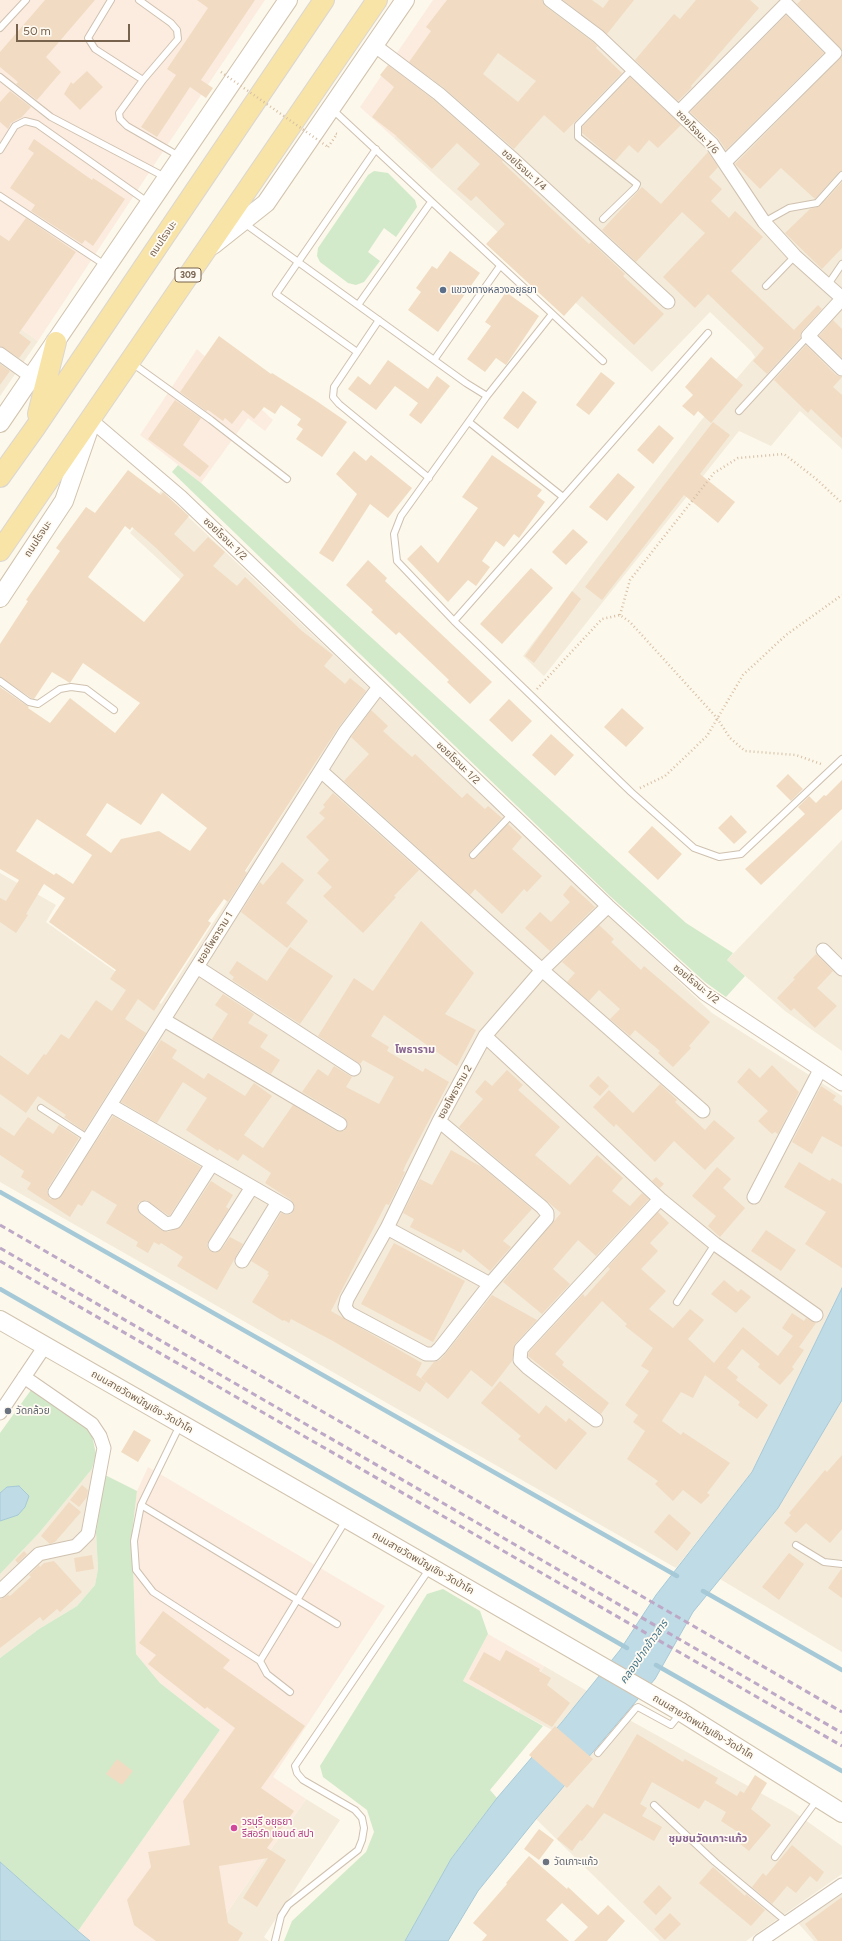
<!DOCTYPE html>
<html>
<head>
<meta charset="utf-8">
<style>
  body { margin:0 }
  #map { position:relative; width:842px; height:1941px; overflow:hidden; background:#fcf8eb; font-family:Figtree,sans-serif }
  canvas { display:block }
  .scale { position:absolute; left:16px; top:24px; width:114px; height:18px; box-sizing:border-box; border:2px solid #77624e; border-top:0; padding-left:5px; font-size:12px; line-height:14px; white-space:nowrap; color:#77624e; -webkit-text-stroke:3px #fffbf2; paint-order:stroke }
</style>
</head>
<body>
<div id="map">
<canvas width="842" height="1941"></canvas>
<div class="scale">50 m</div>
</div>
<script>
const ctx = document.querySelector('canvas').getContext('2d');
ctx.lineJoin = 'round';
function fill(path, color) {
  ctx.fillStyle = color;
  ctx.fill(path, 'evenodd');
}
function poly(rows) {
  const path = new Path2D();
  for (const r of rows) {
    path.moveTo(r[0], r[1]);
    for (let i = 2; i < r.length; i += 2) path.lineTo(r[i], r[i + 1]);
  }
  return path;
}
function stroke(path, color, width, dash) {
  ctx.strokeStyle = color;
  ctx.lineWidth = width;
  ctx.lineCap = dash ? 'butt' : 'round';
  ctx.setLineDash(dash || []);
  ctx.stroke(path);
}
function write(font, color, halo, rows, align = 'center') {
  ctx.font = font + ' Figtree,"Noto Sans Thai",sans-serif';
  ctx.lineWidth = 3.5;
  ctx.setLineDash([]);
  ctx.textBaseline = 'middle';
  ctx.strokeStyle = halo;
  ctx.fillStyle = color;
  for (const [text, x, y, turn = 0] of rows) {
    ctx.save();
    ctx.translate(x, y);
    ctx.rotate((+turn || 0) * Math.PI / 180);
    ctx.textAlign = isNaN(turn) ? turn : align;
    if (halo) ctx.strokeText(text, 0, 0);
    ctx.fillText(text, 0, 0);
    ctx.restore();
  }
}
const residential = poly([
  [491,0,842,0,842,449,800,411,771,446,739,431,544,676,523,656,699,423,755,357,751,351,710,312,652,372,394,138],
  [0,314,38,341,0,396],
  [161,491,712,1013,842,1096,842,1288,752,1472,676,1568,0,1182,0,873,56,905,46,922,161,1004,339,726,130,533],
  [842,840,842,1051,785,1011,727,960],
  [842,1400,842,1652,720,1579,778,1508],
  [92,1469,105,1475,96,1532,98,1569,95,1585,77,1606,39,1629,0,1658,0,1574,39,1533],
  [544,1666,587,1691,554,1731,518,1712],
  [624,1717,791,1810,842,1846,842,1874,746,1941,660,1941,536,1819],
  [306,1799,340,1820,264,1937,269,1941,207,1941],
  [842,1894,842,1941,814,1941,798,1923]
]);
const commercial = poly([
  [0,0,265,0,162,153,38,341,0,314],
  [433,0,491,0,394,138,360,107],
  [197,349,273,420,265,431,248,418,201,483,140,435],
  [148,1467,385,1606,273,1777,306,1799,207,1941,90,1941,78,1931,220,1730,160,1683,136,1654,132,1534,137,1491],
  [488,1634,544,1666,518,1712,463,1681]
]);
const green = poly([
  [374,171,388,173,415,200,417,207,396,237,384,228,368,252,380,261,364,282,356,285,348,283,320,262,317,256,318,248,368,175],
  [178,465,201,483,686,923,733,953,727,960,745,976,726,997,705,982,611,897,172,472],
  [31,1390,60,1407,83,1423,92,1435,96,1454,92,1469,39,1533,0,1574,0,1433],
  [105,1475,137,1491,132,1534,136,1654,160,1683,220,1730,78,1931,0,1862,0,1658,39,1629,77,1606,95,1585,98,1569,96,1532],
  [443,1589,480,1611,488,1634,463,1681,543,1726,490,1790,497,1798,451,1859,405,1941,284,1941,292,1921,366,1852,374,1832,367,1810,323,1777,320,1766,427,1594]
]);
const water = poly([
  [842,1288,842,1400,778,1508,693,1612,655,1679,536,1819,478,1891,448,1941,405,1941,451,1859,497,1798,562,1722,620,1650,656,1595,752,1472,842,1288],
  [19,1486,29,1496,25,1507,18,1515,0,1521,0,1493,7,1487,19,1486],
  [0,1862,78,1931,90,1941,0,1941,0,1862]
]);
const stream = poly([
  [0,1192,677,1576],
  [0,1289,627,1648],
  [703,1591,842,1670],
  [656,1665,842,1771]
]);
const building = poly([
  [45,0,95,0,46,57,61,72,37,100,16,84,18,82,0,67,0,52],
  [197,0,255,0,201,80,213,88,206,98,190,87,157,137,141,127,176,75,167,69,208,8],
  [447,0,542,0,545,6,593,42,597,46,596,48,622,73,564,133,544,115,514,149,444,88,409,62,431,31,426,27],
  [498,53,536,81,518,102,483,74],
  [563,0,592,0,603,8,609,0,634,0,607,34],
  [696,0,750,0,759,8,691,86,692,87,678,101,635,60,674,14,680,19],
  [801,0,842,0,842,50,797,4],
  [786,15,824,53,726,150,718,138,690,112],
  [842,56,842,171,839,172,815,199,781,168,760,189,735,164],
  [388,65,434,100,503,161,502,162,589,244,591,242,625,274,623,276,664,314,634,345,582,296,564,316,486,244,505,224,476,196,471,201,457,189,480,164,457,143,432,169,394,134,372,117,394,87,380,75],
  [87,71,103,87,80,110,64,94,71,82,73,84],
  [630,77,681,125,658,148,649,140,638,153,629,145,615,161,582,133,582,127],
  [10,91,31,107,22,117,11,123,8,129,0,122,0,102],
  [34,139,92,180,93,178,125,199,93,246,85,240,82,244,31,211,35,205,10,188,34,153,28,149],
  [708,152,718,167,709,177,722,189,711,201,729,218,735,211,763,237,731,271,794,330,818,305,822,309,802,331,800,338,767,374,753,361,764,348,708,294,695,308,663,277,705,233,682,212,636,262,602,230,642,187,661,204],
  [842,182,842,248,822,269,785,233,810,209,820,206],
  [26,218,76,252,19,333,31,342,19,358,0,346,0,235,9,241],
  [450,251,480,273,438,332,408,310,421,292,416,288,432,266,437,269],
  [506,292,539,316,506,365,496,358,485,372,467,359,491,326,485,322],
  [833,320,842,329,842,358,819,336],
  [219,336,271,374,272,373,315,400,347,422,322,457,296,439,303,429,297,425,301,419,281,405,275,414,264,407,254,419,243,410,232,424,225,418,223,421,208,410,206,411,180,392],
  [806,345,836,375,842,377,833,387,842,395,842,438,811,409,808,413,774,380],
  [711,357,743,385,711,423,698,411,694,416,682,406,693,395,685,387],
  [388,360,428,389,437,376,450,386,421,424,409,415,418,403,395,386,376,410,348,389,358,376,370,385],
  [0,364,10,371,0,385],
  [601,372,615,383,589,415,576,405],
  [523,391,537,402,518,429,503,418],
  [175,400,201,418,183,445,209,466,200,477,148,439],
  [713,422,730,435,700,474,735,502,718,523,684,495,602,600,585,587],
  [659,425,674,438,653,464,637,450],
  [354,451,366,461,371,455,412,488,388,518,370,504,333,562,319,553,357,494,336,474],
  [492,455,542,490,537,496,545,502,519,538,514,534,504,547,496,541,482,561,490,567,476,586,468,580,448,602,407,559,421,545,438,563,478,508,462,497],
  [128,470,161,495,163,492,189,516,174,534,194,552,208,537,225,552,213,566,237,586,245,577,302,631,333,655,324,666,345,684,350,678,366,691,338,728,245,871,247,873,228,902,224,899,208,921,211,923,154,1011,138,999,125,1019,146,1033,84,1131,64,1117,66,1115,38,1096,26,1113,0,1094,0,1055,28,1075,44,1054,46,1055,61,1034,69,1039,96,1000,112,1011,126,990,110,979,116,970,49,922,65,898,44,884,26,914,28,915,16,933,0,922,0,898,6,901,19,880,0,869,0,687,29,707,28,708,50,723,70,698,115,733,140,703,83,663,70,683,52,672,34,699,31,698,0,677,0,644,28,601,26,600,60,551,56,548,86,507,95,513],
  [125,526,130,530,132,527,154,546,184,575,144,622,88,577],
  [162,793,207,828,190,851,159,831,121,839,111,853,86,835,107,803,141,825],
  [37,819,92,855,73,884,56,873,54,875,16,851],
  [618,473,635,487,607,521,589,507],
  [573,529,588,542,566,565,552,552],
  [368,560,387,578,385,581,492,682,470,704,447,682,449,680,399,632,396,635,371,612,373,610,346,585],
  [531,568,553,588,502,644,480,624],
  [572,591,581,599,534,663,525,656],
  [509,699,532,721,512,742,489,720],
  [622,708,644,728,626,747,604,727],
  [371,710,388,726,383,731,412,757,415,754,462,798,467,793,485,809,488,806,502,818,470,852,469,856,470,858,476,858,508,824,522,837,512,849,542,876,527,892,524,889,502,914,475,889,470,895,344,781,369,754,351,737],
  [551,734,574,755,555,776,532,755],
  [788,774,803,789,791,801,776,786],
  [842,780,842,809,761,885,745,869,805,814,798,807,809,796,816,803,824,795,826,796],
  [333,793,419,870,394,896,396,897,363,933,323,896,332,887,317,873,329,860,306,837,325,818,319,813,325,807,323,805],
  [731,815,747,832,734,844,718,828],
  [652,826,682,854,658,880,628,852],
  [282,862,304,880,286,903,308,921,287,948,241,912,260,882,263,885],
  [571,885,595,907,550,951,525,928,540,912,551,922,570,902,563,895],
  [421,921,474,973,445,1014,476,1030,457,1066,384,1015,371,1036,389,1047,387,1051,423,1072,425,1068,449,1082,406,1164,403,1171,405,1172,389,1205,386,1204,331,1311,422,1363,416,1375,426,1382,420,1392,333,1341,291,1319,289,1323,284,1320,283,1321,252,1302,269,1275,267,1274,269,1272,251,1261,281,1213,287,1215,291,1214,295,1207,291,1200,265,1183,271,1173,243,1154,238,1161,219,1149,218,1151,186,1130,207,1098,183,1082,157,1123,121,1102,161,1040,177,1050,172,1058,204,1079,208,1073,245,1096,254,1083,272,1096,244,1135,263,1148,293,1105,336,1131,344,1131,348,1124,344,1117,302,1092,318,1069,328,1076,334,1066,352,1077,346,1087,379,1104,394,1077,363,1060,360,1064,318,1036,354,978,373,991],
  [599,925,614,939,611,942,641,970,644,966,710,1022,689,1046,691,1048,673,1067,658,1053,660,1051,635,1030,630,1036,610,1019,620,1009,599,990,589,1001,567,982,575,973,562,962],
  [290,947,333,976,300,1024,232,980,234,977,229,973,237,961,267,981],
  [816,954,833,971,817,988,837,1006,815,1028,794,1008,791,1011,777,998,795,979,793,978],
  [223,994,254,1014,248,1023,268,1035,260,1047,280,1060,271,1074,212,1039,228,1014,215,1005],
  [772,1065,799,1092,778,1134,775,1132,772,1134,758,1121,768,1111,737,1082,749,1068,760,1078],
  [507,1070,523,1085,518,1090,560,1127,535,1155,570,1185,597,1155,623,1178,612,1191,630,1206,642,1193,649,1199,596,1256,578,1240,553,1269,570,1284,542,1314,503,1282,561,1213,459,1127,483,1099,475,1092,485,1080,492,1086],
  [598,1076,609,1086,600,1096,589,1086],
  [660,1084,677,1100,675,1102,705,1130,714,1120,735,1138,705,1170,674,1141,655,1162,616,1124,614,1127,593,1107,609,1090,633,1113],
  [821,1086,836,1096,833,1100,842,1106,842,1147,822,1136,812,1154,792,1142],
  [113,1116,201,1167,170,1215,168,1215,146,1200,138,1203,138,1211,140,1214,161,1230,168,1232,181,1227,211,1181,233,1195,226,1207,229,1209,207,1244,208,1249,215,1253,221,1250,230,1237,243,1244,217,1290,177,1266,183,1257,161,1243,159,1245,154,1242,148,1253,136,1246,138,1242,106,1223,117,1205,92,1190,82,1206,78,1204,70,1217,27,1189,31,1183,21,1177,24,1171,0,1155,0,1127,14,1136,28,1117,53,1134,59,1125,79,1138,48,1188,47,1192,50,1199,58,1199],
  [451,1150,482,1167,532,1209,503,1241,511,1247,490,1271,463,1249,461,1253,410,1227,414,1219,403,1213,420,1179,432,1185],
  [799,1162,830,1181,832,1178,842,1184,842,1268,805,1244,826,1212,784,1187],
  [717,1167,731,1179,723,1188,745,1208,720,1237,708,1226,716,1216,692,1196],
  [656,1177,664,1184,660,1188,652,1181],
  [658,1212,669,1223,650,1243,658,1251,641,1269,666,1291,649,1309,673,1328,690,1309,704,1320,688,1339,714,1363,743,1327,778,1356,793,1336,782,1328,792,1313,804,1321,806,1318,816,1323,799,1347,804,1350,792,1367,794,1369,780,1385,758,1367,760,1364,742,1349,727,1368,738,1377,736,1380,768,1405,757,1419,738,1405,740,1402,705,1375,693,1398,681,1392,663,1419,662,1421,681,1435,683,1432,730,1463,707,1493,710,1495,701,1504,683,1490,673,1501,655,1484,658,1481,627,1459,645,1431,633,1422,638,1415,625,1405,649,1371,641,1366,653,1348,625,1326,627,1324,602,1301,555,1354,564,1362,562,1365,609,1403,601,1414,528,1356,529,1352,583,1294,585,1297,610,1269,608,1267],
  [766,1230,796,1250,781,1271,751,1251],
  [394,1243,465,1281,433,1342,361,1304],
  [724,1280,738,1292,741,1289,751,1297,736,1313,711,1294],
  [492,1295,537,1320,515,1344,512,1361,492,1387,471,1370,448,1399,421,1378,434,1362,440,1360,446,1353],
  [500,1381,539,1414,546,1405,566,1422,569,1418,587,1433,556,1470,518,1439,521,1436,481,1403],
  [134,1430,151,1440,138,1462,121,1452],
  [842,1455,842,1529,830,1543,806,1523,796,1533,784,1523,791,1515,789,1513,825,1470,827,1472],
  [82,1485,88,1490,87,1497,79,1507,70,1500],
  [69,1502,81,1512,55,1542,50,1544,41,1536],
  [669,1514,691,1533,677,1551,654,1532],
  [24,1551,27,1554,18,1563,15,1560],
  [789,1553,804,1564,779,1600,762,1587],
  [92,1555,94,1569,76,1572,74,1558],
  [54,1561,82,1592,60,1612,57,1609,43,1621,40,1617,0,1648,0,1600,8,1595,10,1596,31,1577,29,1575,39,1565,40,1567,44,1563],
  [842,1568,842,1598,828,1588],
  [163,1611,230,1660,223,1668,305,1726,261,1788,294,1811,267,1848,286,1860,257,1907,243,1898,268,1858,219,1866,228,1923,243,1933,238,1941,156,1941,134,1925,127,1900,151,1867,148,1852,190,1845,183,1801,235,1728,207,1707,205,1709,148,1664,156,1655,139,1643],
  [506,1650,540,1669,539,1671,551,1678,547,1685,570,1703,552,1727,469,1679,484,1652,500,1661],
  [555,1726,593,1759,567,1788,529,1755],
  [637,1734,683,1762,685,1759,718,1778,715,1783,737,1796,740,1791,744,1793,755,1775,767,1783,751,1809,771,1825,749,1851,739,1843,744,1836,721,1821,726,1812,705,1800,699,1809,652,1782,640,1804,647,1808,642,1816,662,1827,654,1841,604,1813,582,1841,580,1840,572,1851,557,1839,587,1804,593,1808],
  [117,1759,133,1771,122,1785,106,1774],
  [539,1829,554,1840,539,1860,524,1849],
  [792,1845,824,1872,817,1882,810,1876,796,1893,787,1886,772,1904,752,1887,763,1873,766,1876],
  [529,1856,567,1889,568,1887,598,1915,608,1905,625,1921,607,1941,574,1941,588,1927,562,1903,546,1920,569,1941,482,1941,487,1935,473,1923,507,1884,506,1883],
  [713,1867,745,1896,746,1894,765,1910,751,1926,699,1883],
  [659,1885,672,1898,656,1915,643,1902],
  [842,1897,842,1941,818,1941,805,1924],
  [670,1913,681,1924,665,1940,654,1929]
]);
const path = poly([
  [328,147,337,134,334,133],
  [620,615,630,580,714,473,738,458,784,454,815,478,842,503],
  [537,689,602,619,620,615,630,622,717,718,730,738,745,751,796,755,821,764],
  [640,788,665,776,707,736,743,675,786,635,842,595]
]);
const service = poly([
  [111,0,88,38,95,49,143,80],
  [139,0,171,23,177,30,178,39,143,80,119,113,120,119,127,126,179,156],
  [0,28,26,0],
  [0,77,51,117,165,177],
  [332,109,603,361],
  [0,150,15,126,25,121,37,124,149,203],
  [0,196,105,265],
  [603,219,635,188,637,184,578,137,578,125,633,68],
  [764,222,789,208,817,203,842,175],
  [244,223,466,383,487,396],
  [766,286,795,256],
  [827,286,842,264],
  [358,305,431,202],
  [552,314,487,396,401,516,394,534,397,561,454,621,631,792,694,848,719,857,741,854,842,759],
  [379,320,334,387,333,397,339,404,429,478],
  [357,352,276,294,376,149],
  [434,360,500,266],
  [132,363,211,420,287,479],
  [739,411,808,336],
  [469,422,563,497],
  [454,621,708,333],
  [0,681,29,702,38,704,60,689,71,687,86,689,114,710],
  [473,855,512,814],
  [41,1108,89,1139],
  [677,1302,715,1244],
  [180,1425,141,1505,134,1541,136,1570,153,1592,260,1661,346,1520],
  [141,1505,337,1624],
  [796,1545,824,1562,842,1564],
  [260,1661,267,1674,290,1692],
  [598,1753,636,1708,638,1707,671,1725,680,1714],
  [654,1805,715,1862,787,1922],
  [775,1857,817,1800],
  [275,1941,281,1916,288,1905,358,1850,362,1840,364,1828,362,1818,355,1810,303,1780,297,1773,295,1766,430,1568]
]);
const minor = poly([
  [550,0,598,36,712,144,764,222,795,256,842,298],
  [374,45,439,94,514,160,668,302],
  [679,112,786,4,835,53,725,162],
  [842,299,808,336,842,369],
  [0,354,32,377],
  [92,421,181,497,608,906,704,993,842,1084],
  [321,771,542,970,703,1111],
  [823,950,842,969],
  [197,967,354,1069],
  [164,1020,340,1124],
  [485,1036,660,1199,715,1244,816,1315],
  [110,1105,287,1207],
  [439,1121,542,1207,547,1213,547,1218,490,1284,440,1348,434,1354,426,1354,349,1313,345,1307,347,1299,387,1228,439,1121,485,1036,542,970,608,906],
  [55,1192,345,732,379,687],
  [754,1197,820,1070],
  [145,1208,166,1224,175,1222,212,1164],
  [387,1228,490,1284],
  [215,1245,252,1187],
  [242,1261,278,1202],
  [0,1413,45,1346],
  [596,1420,527,1367,520,1360,521,1349,660,1199],
  [0,1591,39,1554,76,1546,88,1534,104,1448,100,1436,92,1424,24,1377],
  [760,1941,842,1885]
]);
const secondary = poly([
  [213,245,266,203,405,0],
  [0,423,288,0],
  [0,598,64,501,90,426],
  [0,1320,347,1519,681,1712,842,1813]
]);
const primary = poly([
  [38,414,56,342],
  [0,477,35,428,324,0],
  [0,551,377,0]
]);
const rail = poly([
  [0,1225,842,1712],
  [0,1248,842,1733],
  [0,1261,842,1746]
]);
const pathBridge = poly([
  [221,72,328,147]
]);
const markers = [
  [443,290,4,"#5c6f8a"],
  [8,1411,4,"#6b7280"],
  [234,1828,4,"#d1479c"],
  [546,1862,4,"#6b7280"]
];
const shields = [
  [188,275,26]
];
const shieldNames = [
  ["309",188,275]
];
const streetNames = [
  ["ซอยโรจนะ 1/6",697,132,46],
  ["ซอยโรจนะ 1/4",524,170,42],
  ["ถนนโรจนะ",163,239,-56],
  ["ถนนโรจนะ",38,539,-57],
  ["ซอยโรจนะ 1/2",225,539,44],
  ["ซอยโรจนะ 1/2",458,763,44],
  ["ซอยโพธาราม 1",215,938,-58],
  ["ซอยโรจนะ 1/2",696,984,39],
  ["ซอยโพธาราม 2",455,1092,-61],
  ["ถนนสายวัดพนัญเชิง-วัดป่าโค",142,1402,30],
  ["ถนนสายวัดพนัญเชิง-วัดป่าโค",423,1563,30],
  ["ถนนสายวัดพนัญเชิง-วัดป่าโค",703,1727,31]
];
const serviceNames = [
  ["แขวงทางหลวงอยุธยา",451,290]
];
const worshipNames = [
  ["วัดกล้วย",16,1411],
  ["วัดเกาะแก้ว",554,1862]
];
const hotelNames = [
  ["วรบุรี อยุธยา",242,1822],
  ["รีสอร์ท แอนด์ สปา",242,1834]
];
const neighbourhoodNames = [
  ["โพธาราม",415,1050],
  ["ชุมชนวัดเกาะแก้ว",708,1839]
];
const waterNames = [
  ["คลองปากข้าวสาร",644,1652,-55]
];
fill(residential, '#f4ebda');
fill(commercial, '#fcece0');
fill(green, '#d2eac9');
fill(water, '#bfdbe6');
stroke(water, '#a6c9d8', 1);
stroke(stream, '#a6c9d8', 4.5);
fill(building, '#f1dcc3');
stroke(service, '#cfc1b0', 8);
stroke(minor, '#cfc1b0', 15);
stroke(secondary, '#d1c3ae', 20);
stroke(primary, '#dcd6d1', 22);
stroke(path, '#d7bfa6', 2.5, [1, 3]);
stroke(service, '#fff', 6);
stroke(minor, '#fff', 13);
stroke(secondary, '#fff', 18);
stroke(primary, '#f8e4a7', 20);
stroke(rail, '#bda8c7', 3, [6, 4]);
stroke(pathBridge, '#d7bfa6', 2.5, [1, 3]);
for (const [x, y, r, color] of markers) {
  const dot = new Path2D();
  dot.arc(x, y, r, 0, 2 * Math.PI);
  ctx.fillStyle = color;
  ctx.fill(dot);
  stroke(dot, '#fffbf2', 1.5);
}
for (const [x, y, w] of shields) {
  const box = new Path2D();
  box.roundRect(x - w / 2, y - 7, w, 14, 3);
  ctx.fillStyle = '#fffbf2';
  ctx.fill(box);
  stroke(box, '#77624e', 1);
}
write('bold 9px', '#77624e', null, shieldNames);
write('10px', '#77624e', '#fffbf2', streetNames);
write('10px', '#4e5e75', '#fffbf2', serviceNames, 'left');
write('10px', '#5b616d', '#fffbf2', worshipNames, 'left');
write('10px', '#b23c85', '#fffbf2', hotelNames, 'left');
write('bold 11px', '#8a6693', '#fffbf2', neighbourhoodNames);
write('italic 11px', '#47768a', '#fffbf2', waterNames);
</script>
</body>
</html>
